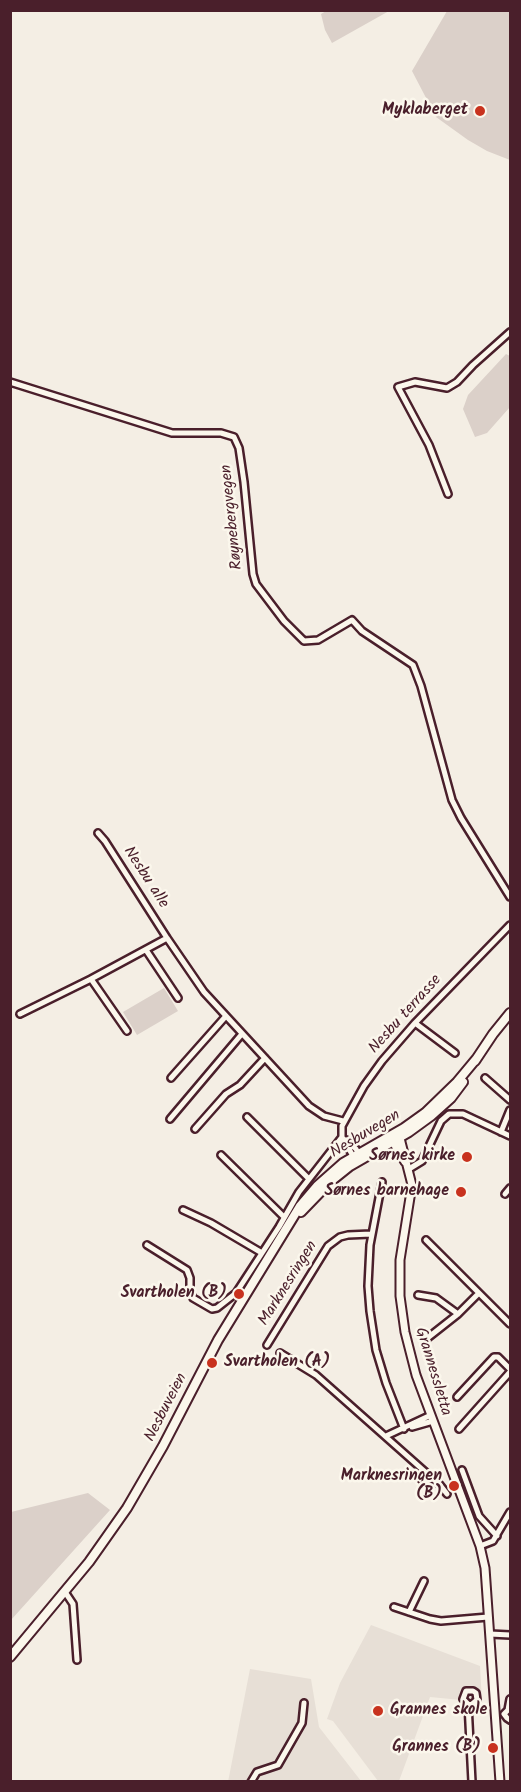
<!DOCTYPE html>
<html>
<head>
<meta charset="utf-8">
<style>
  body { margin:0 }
  #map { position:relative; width:521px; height:1792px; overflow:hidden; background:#f4eee4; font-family:Kalam,sans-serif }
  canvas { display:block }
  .frame { position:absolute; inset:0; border:12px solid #4a1f2b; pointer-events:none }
</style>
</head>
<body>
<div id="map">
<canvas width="521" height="1792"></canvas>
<div class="frame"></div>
</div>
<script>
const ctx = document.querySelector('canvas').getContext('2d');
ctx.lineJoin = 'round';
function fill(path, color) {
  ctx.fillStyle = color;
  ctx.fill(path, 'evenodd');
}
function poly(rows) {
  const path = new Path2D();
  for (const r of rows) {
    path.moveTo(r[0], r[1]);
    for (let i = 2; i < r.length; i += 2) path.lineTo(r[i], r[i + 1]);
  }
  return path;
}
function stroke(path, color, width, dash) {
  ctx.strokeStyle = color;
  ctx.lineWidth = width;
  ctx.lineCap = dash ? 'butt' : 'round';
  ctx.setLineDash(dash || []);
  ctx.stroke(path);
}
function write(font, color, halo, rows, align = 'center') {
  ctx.font = font + ' Kalam,sans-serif';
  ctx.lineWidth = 5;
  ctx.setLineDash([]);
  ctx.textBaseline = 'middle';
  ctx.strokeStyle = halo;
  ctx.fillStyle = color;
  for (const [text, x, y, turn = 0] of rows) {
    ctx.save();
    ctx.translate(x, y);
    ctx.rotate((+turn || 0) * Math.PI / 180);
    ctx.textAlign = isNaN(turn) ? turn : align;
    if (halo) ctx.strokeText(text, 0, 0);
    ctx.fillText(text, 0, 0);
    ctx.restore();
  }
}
const built = poly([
  [371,1625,480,1666,482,1702,430,1697,399,1781,378,1781,333,1721,327,1719,340,1683],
  [250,1669,311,1679,319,1727,361,1781,228,1782]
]);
const green = poly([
  [326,11,326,10,389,11,332,43,325,30,321,14],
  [447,11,510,11,510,160,487,151,468,140,436,117,412,71],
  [506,354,510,356,510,407,487,433,475,437,463,409,468,395],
  [164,988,178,1011,137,1035,123,1012],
  [88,1493,110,1510,11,1620,11,1512]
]);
const street = poly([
  [10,382,172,433,221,433,234,437,239,448,244,482,253,574,256,584,284,621,304,641,318,640,352,620,362,631,413,665,421,686,452,800,461,818,510,897],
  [448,494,429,445,398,387,415,382,447,388,457,382,473,365,510,332],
  [98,833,105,841,167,938],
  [146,950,178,998],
  [20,1014,91,979],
  [415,1023,455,1053],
  [127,1031,91,979,167,938,204,992,309,1106,324,1116,343,1121],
  [171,1078,226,1016],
  [485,1078,510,1100],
  [247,1117,309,1179],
  [170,1119,241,1035],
  [195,1129,226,1094,240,1085,265,1058],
  [501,1132,510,1110],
  [346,1140,356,1149,359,1155],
  [221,1155,284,1217],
  [357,1158,353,1156,342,1137,342,1126,364,1086,382,1061,415,1023,510,925],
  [409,1169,422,1161,441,1121,449,1114,463,1114,510,1136],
  [382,1182,370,1245,368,1286,370,1311,376,1350,386,1383,404,1429],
  [505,1194,510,1188],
  [183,1210,211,1223,262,1253],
  [426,1240,510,1324],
  [147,1245,187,1270,190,1278,190,1292,193,1298,212,1309,217,1308,236,1293,279,1227,299,1192,342,1137],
  [418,1295,436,1298,458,1314],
  [425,1340,458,1314,479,1293],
  [267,1345,328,1246,340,1237,348,1235,371,1234],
  [280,1353,316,1375,440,1485,447,1494],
  [457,1397,494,1357,498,1357,510,1369],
  [412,1427,433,1421],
  [459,1429,510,1372],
  [386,1436,431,1415],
  [462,1470,479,1516,497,1536],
  [480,1546,493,1541,510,1512],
  [65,1592,73,1604,77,1660],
  [394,1607,430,1619,441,1621,488,1617],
  [409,1612,424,1581],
  [490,1634,510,1635],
  [468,1704,471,1705,477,1700,476,1693,473,1691,466,1691,463,1699,468,1704,472,1782],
  [504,1714,508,1710,510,1699],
  [504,1714,507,1718,510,1720],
  [251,1782,257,1772,278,1765,302,1723,304,1703]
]);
const secondary = poly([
  [396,1134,400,1138,412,1185,400,1260,400,1296,405,1332,416,1375,480,1546,485,1568,500,1782],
  [394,1138,393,1142,405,1162]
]);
const primary = poly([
  [475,1061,493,1034,510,1013],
  [301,1212,330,1182,350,1166,409,1132,431,1116,451,1098,463,1082],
  [10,1657,89,1562,127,1508,163,1446,218,1340,300,1206,317,1186,343,1163,404,1128,425,1113,457,1082,477,1058]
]);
const markers = [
  [480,111,6,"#c8321e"],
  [467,1157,6,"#c8321e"],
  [461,1192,6,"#c8321e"],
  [239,1294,6,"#c8321e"],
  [212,1363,6,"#c8321e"],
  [454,1486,6,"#c8321e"],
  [378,1711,6,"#c8321e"],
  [493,1748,6,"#c8321e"]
];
const poiNames = [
  ["Myklaberget",468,111],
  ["Sørnes kirke",455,1157],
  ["Sørnes barnehage",449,1192],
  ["Svartholen (B)",227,1294],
  ["Svartholen (A)",224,1363,"left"],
  ["Marknesringen",442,1477],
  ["(B)",442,1495],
  ["Grannes skole",390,1711,"left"],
  ["Grannes (B)",481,1748]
];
const streetNames = [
  ["Røynebergvegen",233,517,-96],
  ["Nesbu alle",145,878,57],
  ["Nesbu terrasse",406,1015,-48],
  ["Nesbuvegen",366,1135,-31],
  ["Marknesringen",289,1284,-58],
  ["Grannessletta",432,1372,73],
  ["Nesbuveien",167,1408,-63]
];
fill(built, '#e7dfd6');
fill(green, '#dbd0c9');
stroke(street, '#4a1f2b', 10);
stroke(secondary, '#4a1f2b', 11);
stroke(primary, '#4a1f2b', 12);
stroke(street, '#fbf7ec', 5);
stroke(secondary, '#fbf7ec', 7);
stroke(primary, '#fbf7ec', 8);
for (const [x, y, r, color] of markers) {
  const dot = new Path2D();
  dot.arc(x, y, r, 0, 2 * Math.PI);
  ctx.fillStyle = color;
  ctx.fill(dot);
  stroke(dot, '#fbf7ec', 2);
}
write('bold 16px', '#4a1f2b', '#fbf7ec', poiNames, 'right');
write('16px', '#4a1f2b', '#fbf7ec', streetNames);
</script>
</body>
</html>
